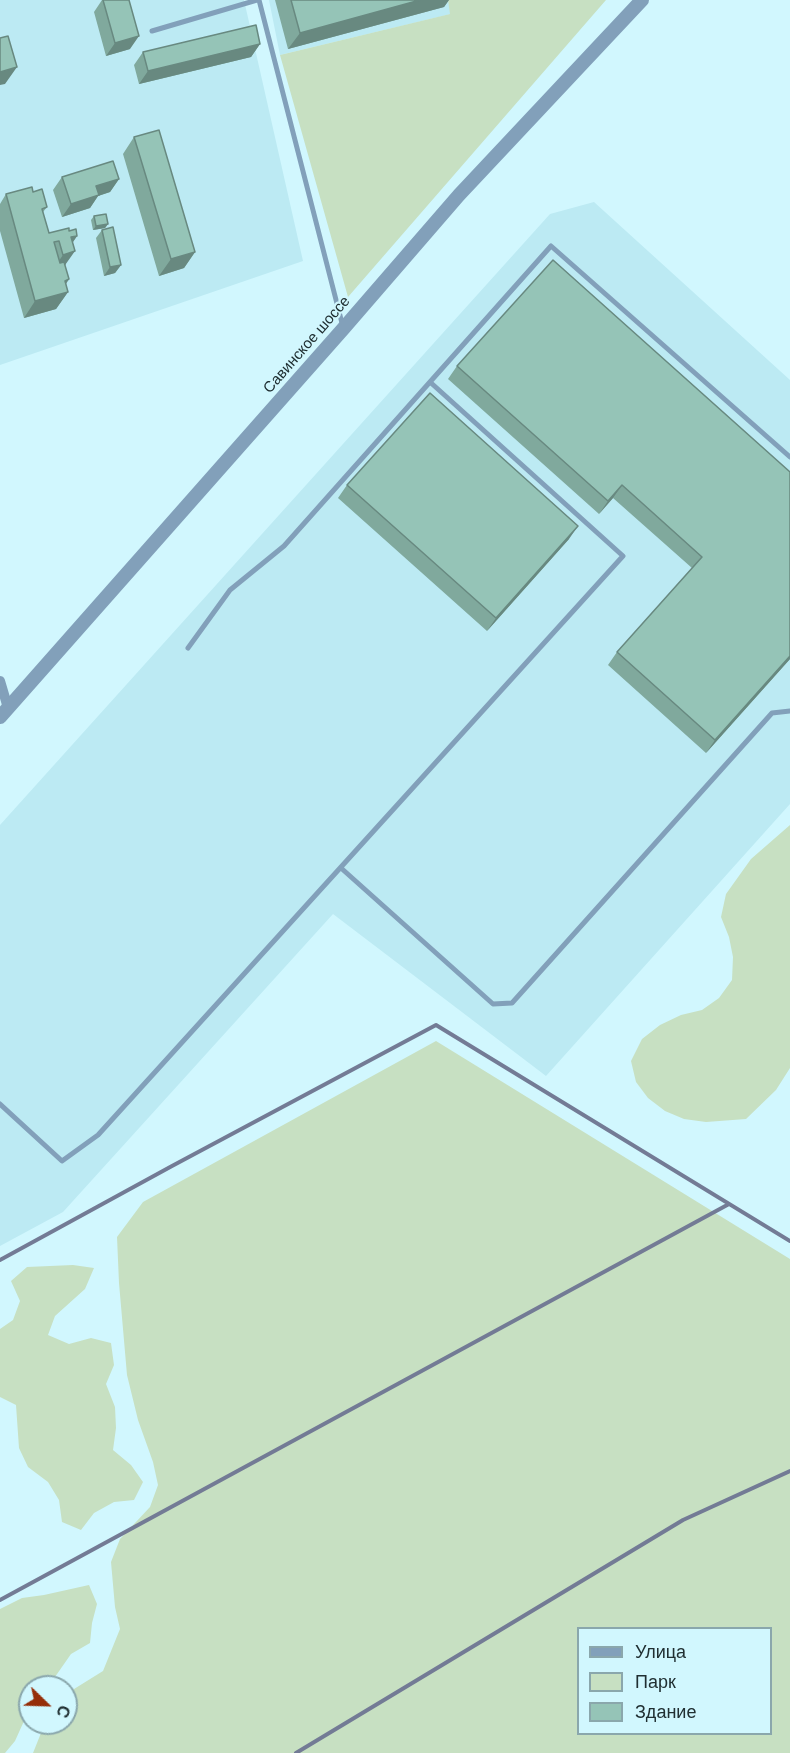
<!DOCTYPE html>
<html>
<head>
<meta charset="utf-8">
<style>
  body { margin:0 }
  #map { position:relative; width:790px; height:1753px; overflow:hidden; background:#d1f7fe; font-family:Arial,sans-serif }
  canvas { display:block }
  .legend { position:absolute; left:577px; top:1627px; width:195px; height:108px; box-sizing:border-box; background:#d1f7fe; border:2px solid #8aa7ac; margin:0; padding:8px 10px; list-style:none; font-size:18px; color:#202f32 }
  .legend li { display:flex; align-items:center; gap:12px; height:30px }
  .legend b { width:30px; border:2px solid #8aa7ac }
  .north { position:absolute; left:18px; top:1675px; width:60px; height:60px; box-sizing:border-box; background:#d1f7fe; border:2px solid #8aa7ac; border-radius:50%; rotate:113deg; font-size:16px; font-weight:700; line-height:24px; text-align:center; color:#202f32 }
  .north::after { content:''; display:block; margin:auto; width:21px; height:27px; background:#952e09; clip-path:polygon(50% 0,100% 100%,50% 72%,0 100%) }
</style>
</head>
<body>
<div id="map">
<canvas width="790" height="1753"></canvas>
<ul class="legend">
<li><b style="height:8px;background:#82a0ba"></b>Улица</li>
<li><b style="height:16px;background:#c7e0c2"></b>Парк</li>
<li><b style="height:16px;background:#95c4b7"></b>Здание</li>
</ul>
<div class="north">С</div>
</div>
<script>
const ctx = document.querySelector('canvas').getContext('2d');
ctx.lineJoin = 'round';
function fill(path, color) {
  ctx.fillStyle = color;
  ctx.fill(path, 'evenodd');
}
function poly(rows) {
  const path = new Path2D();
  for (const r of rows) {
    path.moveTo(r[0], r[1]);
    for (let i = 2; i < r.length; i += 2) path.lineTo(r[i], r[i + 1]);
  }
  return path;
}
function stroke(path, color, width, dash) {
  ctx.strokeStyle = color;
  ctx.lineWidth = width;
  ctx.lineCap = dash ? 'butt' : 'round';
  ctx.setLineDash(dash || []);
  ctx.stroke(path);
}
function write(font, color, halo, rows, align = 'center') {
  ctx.font = font + ' Arial,sans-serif';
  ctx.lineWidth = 4.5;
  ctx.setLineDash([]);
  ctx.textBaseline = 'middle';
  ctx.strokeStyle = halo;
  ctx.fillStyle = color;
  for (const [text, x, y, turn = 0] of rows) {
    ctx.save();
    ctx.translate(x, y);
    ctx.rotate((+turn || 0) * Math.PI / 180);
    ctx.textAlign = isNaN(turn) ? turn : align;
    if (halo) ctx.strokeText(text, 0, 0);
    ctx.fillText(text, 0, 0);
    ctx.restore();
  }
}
const built = poly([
  [0,0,244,0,303,261,0,365],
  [269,0,448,0,451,14,280,55],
  [594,202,790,380,790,804,546,1076,333,914,63,1212,0,1246,0,825,550,214]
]);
const green = poly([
  [448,0,606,0,348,297,280,55,450,14],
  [790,825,790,1068,776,1090,746,1119,706,1122,684,1119,665,1111,648,1098,636,1082,631,1061,642,1039,660,1025,681,1015,702,1010,719,998,732,980,733,957,729,937,721,917,726,894,751,859],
  [436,1041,790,1259,790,1753,33,1753,45,1723,66,1723,66,1694,103,1671,120,1629,115,1607,111,1562,120,1539,150,1507,158,1485,153,1462,138,1420,127,1375,119,1283,117,1237,143,1202],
  [770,1628,770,1734,578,1734,578,1628],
  [73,1265,94,1268,85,1289,55,1316,48,1335,69,1344,91,1338,111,1343,114,1365,106,1384,115,1407,116,1428,113,1450,131,1465,143,1482,134,1500,114,1502,94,1513,81,1530,62,1522,59,1500,48,1482,28,1467,19,1448,16,1405,0,1397,0,1329,13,1320,20,1301,11,1281,27,1267],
  [89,1585,97,1604,92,1623,90,1643,71,1654,48,1687,30,1687,30,1712,24,1721,15,1741,5,1753,0,1753,0,1609,22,1598,44,1595]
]);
const stream = poly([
  [0,1260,172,1166,436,1025,790,1241],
  [0,1600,729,1204],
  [296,1753,683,1520,790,1471]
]);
const service = poly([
  [259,0,343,327],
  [152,31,257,0],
  [188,648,230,590,284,546,551,246,790,457],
  [341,868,493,1004,512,1003,772,713,790,711],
  [0,1104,62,1161,98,1135,623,556,430,382]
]);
const minor = poly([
  [0,681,8,708]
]);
const tertiary = poly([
  [0,717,343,329,459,195,642,0]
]);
const wall = poly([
  [102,0,129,0,130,49,106,56,94,12],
  [275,0,449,0,444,7,288,49],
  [260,44,251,57,139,84,134,65,143,52],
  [134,137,195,252,184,268,159,276,123,154],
  [62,177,119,179,110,192,98,196,90,208,62,217,53,190],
  [33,192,47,207,43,212,49,233,69,231,77,236,73,242,65,266,69,279,66,284,68,292,56,309,24,318,0,231,0,204,6,194],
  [94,216,108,224,105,228,93,230,91,220],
  [102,230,121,265,115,273,104,276,96,238],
  [457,366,790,472,790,659,706,753,608,665,617,652,692,568,613,498,599,514,448,379],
  [347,485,569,539,487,631,338,498]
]);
const shadedWall = poly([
  [420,0,449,0,444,7,288,49,300,33],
  [139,36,130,49,106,56,115,43],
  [260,44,251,57,139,84,148,71],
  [17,67,5,84,0,85,0,72],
  [119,179,110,192,98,196,90,208,62,217,71,204,96,186],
  [108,224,105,228,93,230,96,226],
  [77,236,66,252,71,237],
  [75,251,63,268,51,272,63,255],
  [195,252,184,268,159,276,171,259],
  [121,265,115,273,104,276,110,267],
  [69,279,58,295,68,292,56,309,24,318,35,301,65,281],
  [622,485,613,498,599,514,608,501],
  [578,526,569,539,487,631,496,618],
  [790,656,790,659,706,753,715,740]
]);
const building = poly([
  [103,0,129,0,139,36,115,43,103,0],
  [291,0,420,0,300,33,291,0],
  [256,25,260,44,148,71,143,52,256,25],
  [8,36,17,67,0,72,0,38,8,36],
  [159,130,195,252,171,259,134,137,159,130],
  [113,161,119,179,96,186,99,195,71,204,62,177,113,161],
  [32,187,33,192,42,189,47,207,42,209,49,233,69,228,69,231,76,229,77,236,71,237,75,251,63,255,59,241,54,242,60,263,64,262,69,279,65,281,68,292,35,301,6,194,32,187],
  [106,214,108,224,96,226,94,216,106,214],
  [113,227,121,265,110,267,102,230,113,227],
  [553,260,790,472,790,656,715,740,617,652,702,557,622,485,608,501,457,366,553,260],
  [430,393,578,526,496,618,347,485,430,393]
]);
const streetNames = [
  ["Савинское шоссе",307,345,-49]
];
fill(built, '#bceaf3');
fill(green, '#c7e0c2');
stroke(stream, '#737b95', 4);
stroke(service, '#82a0ba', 5);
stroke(minor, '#82a0ba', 10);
stroke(tertiary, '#82a0ba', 14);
fill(wall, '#80a99d');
fill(shadedWall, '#688980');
fill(building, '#95c4b7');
stroke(building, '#688980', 1.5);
write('15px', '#202f32', '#d1f7fe', streetNames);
</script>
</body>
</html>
